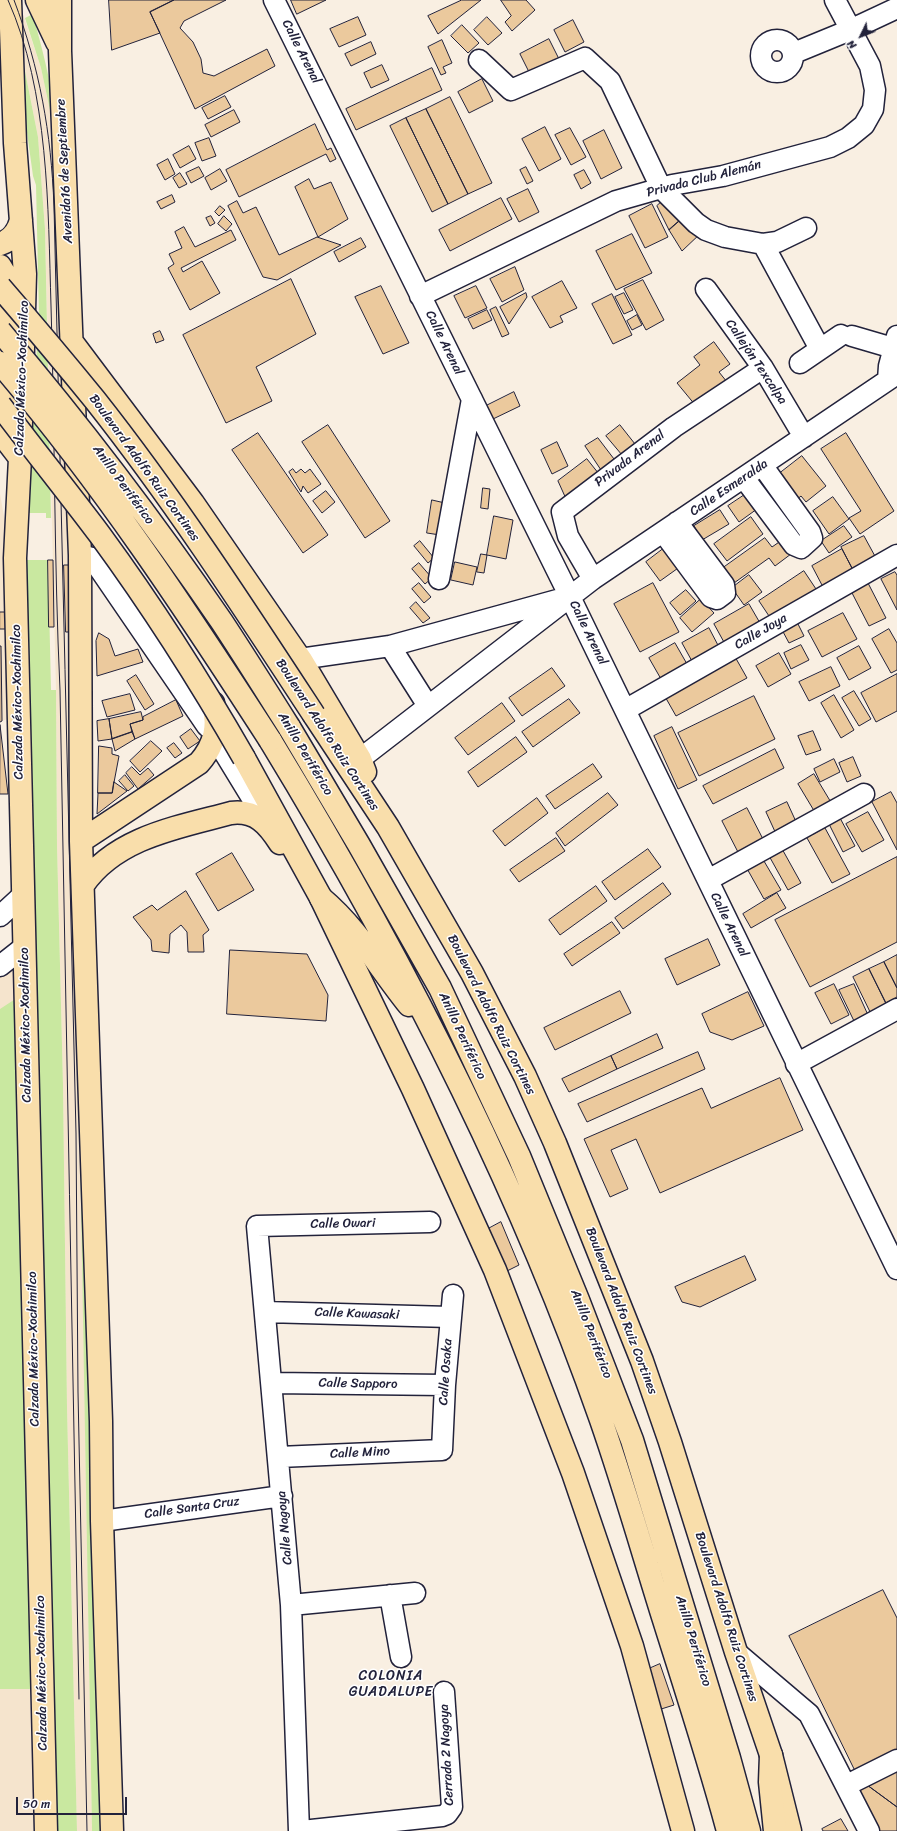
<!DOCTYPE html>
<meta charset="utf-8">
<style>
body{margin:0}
#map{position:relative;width:897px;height:1831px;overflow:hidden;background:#f9efe2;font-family:Sriracha,sans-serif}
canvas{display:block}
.north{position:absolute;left:841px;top:16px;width:40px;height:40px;-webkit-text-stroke:3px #fff;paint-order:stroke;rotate:227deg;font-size:11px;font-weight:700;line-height:16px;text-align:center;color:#22223b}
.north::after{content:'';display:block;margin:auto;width:14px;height:18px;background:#22223b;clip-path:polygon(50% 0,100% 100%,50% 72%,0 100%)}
.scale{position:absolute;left:16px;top:1797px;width:111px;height:18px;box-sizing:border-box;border:2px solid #22223b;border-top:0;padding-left:5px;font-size:12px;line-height:14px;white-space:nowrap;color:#22223b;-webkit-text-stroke:3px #fff;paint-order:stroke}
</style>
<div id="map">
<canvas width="897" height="1831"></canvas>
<div class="north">N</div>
<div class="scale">50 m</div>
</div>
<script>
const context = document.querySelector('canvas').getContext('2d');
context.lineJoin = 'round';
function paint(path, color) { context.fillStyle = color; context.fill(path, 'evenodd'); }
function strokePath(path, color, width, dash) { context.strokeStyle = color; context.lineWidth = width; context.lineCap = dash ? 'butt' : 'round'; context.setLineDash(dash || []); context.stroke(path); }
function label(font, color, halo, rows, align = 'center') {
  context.font = font + ' Sriracha,sans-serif'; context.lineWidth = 3; context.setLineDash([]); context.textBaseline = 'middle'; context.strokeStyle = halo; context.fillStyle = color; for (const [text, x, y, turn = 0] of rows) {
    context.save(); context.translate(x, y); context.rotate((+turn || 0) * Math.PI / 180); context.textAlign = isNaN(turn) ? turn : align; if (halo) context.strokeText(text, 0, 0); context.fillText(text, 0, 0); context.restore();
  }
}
const built = new Path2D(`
 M20,5L41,68L51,115L55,145L68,520L69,565H64L68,687H73V710H68V716L73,717L92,1831H77L67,1407L63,1085L57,845L56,690L45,229L38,137L22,56Z
 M0,494L7,533L18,717L0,721Z
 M24,947L46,1831H0V966Z`);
const green = new Path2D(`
 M33,14C41,47 52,80 53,114L51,115L41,68L25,18Z
 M22,56L38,137L45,229L51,518H46V513H27L39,315L36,185L33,176L22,96Z
 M23,560H48L51,690H56L57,845L63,1085L67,1407L77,1831H54Z
 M81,949L102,1831H92L78,1035Z
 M23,994L32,1689H0V1009Z`);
const building = new Path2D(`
 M109,0H174L150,12L160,33L112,50Z
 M174,0H226L184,21L180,28L193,42L201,59L203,73L214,76L267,49L275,66L195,109L150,12Z
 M291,0H326L297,14Z
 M462,0H481L438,34L428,16Z
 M501,0H526L535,10L512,31L505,22L511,16Z
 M358,17L366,35L339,47L330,29Z
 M487,17L502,33L488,45L474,30Z
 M573,20L584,42L565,52L554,30Z
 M462,25L479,43L468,53L451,36Z
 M549,39L560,61L531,76L520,54Z
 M442,40L452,63L443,67L446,73L441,75L428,47Z
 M371,42L376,54L351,66L345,54Z
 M382,65L389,80L371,88L364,73Z
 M432,68L442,90L356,130L346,109Z
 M482,79L493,101L469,113L458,92Z
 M225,96L231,107L208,119L202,108Z
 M450,97L492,183L468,194L426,109Z
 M426,109L468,194L448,204L406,118Z
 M234,110L240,122L211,137L205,125Z
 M406,118L448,204L432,212L390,126Z
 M315,124L327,150L331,148L336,159L330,162L326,154L239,197L226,170Z
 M545,127L561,159L539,171L522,139Z
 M570,128L586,157L571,165L555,135Z
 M604,130L622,168L601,179L583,141Z
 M209,138L216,156L202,161L195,143Z
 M189,146L196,159L180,168L173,155Z
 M168,159L175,174L165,180L157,165Z
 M199,167L204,176L191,183L186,173Z
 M526,167L533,181L527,184L520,170Z
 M220,169L227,181L211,190L205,178Z
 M584,170L591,183L581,189L574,175Z
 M180,173L187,184L179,188L173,178Z
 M309,179L314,189L331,182L348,219L318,237L295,187Z
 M528,189L539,212L519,222L507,199Z
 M172,195L175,202L161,209L157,202Z
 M668,196L686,215L669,230L657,206Z
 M501,198L512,219L450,251L439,230Z
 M237,201L243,213L256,207L279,255L317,237L341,245L277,280L263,277L228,206Z
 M652,204L668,237L645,248L629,216Z
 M220,206L225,210L219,216L215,212Z
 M686,215L702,232L682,251L669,230Z
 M211,216L215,223L210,226L206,218Z
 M224,216L232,224L226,231L218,224Z
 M184,227L195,247L231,230L236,240L181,268L183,272L202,261L220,293L190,310L168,268L174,264L169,254L182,248L175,232Z
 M632,234L652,273L616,290L596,251Z
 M361,238L366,247L339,262L334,252Z
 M515,267L524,290L502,302L490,279Z
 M291,279L316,334L256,367L272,401L226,423L183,335Z
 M643,280L664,320L646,330L624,289Z
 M562,281L577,308L560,316L563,322L550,328L532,297Z
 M381,286L409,343L383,354L355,297Z
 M476,286L487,308L465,318L454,296Z
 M526,293L527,297L509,324L500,307Z
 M624,293L633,310L624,314L615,297Z
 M612,294L632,335L613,344L592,304Z
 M496,307L509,334L502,337L490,310Z
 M487,310L492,320L473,329L468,319Z
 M637,315L642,325L632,330L627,321Z
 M160,331L164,340L156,343L153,334Z
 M714,342L730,364L719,372L727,382L696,406L677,383L700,365L694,357Z
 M514,392L520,406L493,419L486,406Z
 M328,425L390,521L365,538L302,442Z
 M620,425L635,444L622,455L606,436Z
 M258,433L328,535L303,553L232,450Z
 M846,433L894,511L860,534L849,518L861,511L821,449Z
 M598,438L614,459L601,470L585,446Z
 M557,442L568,466L552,474L541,450Z
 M802,456L826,486L806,502L801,496L795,501L775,477Z
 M587,459L599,474L567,501L558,481Z
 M293,469L296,473L301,469L305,473L310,469L321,484L308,493L303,486L301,492L289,472Z
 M483,488L490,489L488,509L481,508Z
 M326,491L335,502L322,513L313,501Z
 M746,494L757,509L739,522L728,506Z
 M833,497L849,519L829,534L813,511Z
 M432,500L445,503L440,535L427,533Z
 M720,510L729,524L702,540L694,526Z
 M494,516L513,520L506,559L487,555Z
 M751,517L763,534L727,561L714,544Z
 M844,526L852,537L829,553L821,541Z
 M864,536L876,558L853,570L841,547Z
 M765,538L772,547L782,540L791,554L775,566L769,558L734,583L723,568Z
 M420,541L434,558L428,563L414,546Z
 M667,546L681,566L660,581L646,562Z
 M842,549L853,570L823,587L812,566Z
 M481,554L487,555L484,573L477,572Z
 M48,560H53L54,627H49Z
 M455,562L477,567L473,585L451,580Z
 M419,563L432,578L425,584L412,569Z
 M64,565H69L71,632H66Z
 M804,571L816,589L771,619L759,601Z
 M895,572L897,575V610L881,579Z
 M749,575L762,592L744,605L732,588Z
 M419,583L431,597L424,603L412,589Z
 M653,583L679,632L640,652L614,604Z
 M868,583L886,618L869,626L851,591Z
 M686,590L696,601L680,615L670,603Z
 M701,599L714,613L692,632L680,618Z
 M416,602L430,618L423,623L410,608Z
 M749,604L760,623L725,644L714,624Z
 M0,612H10L11,629H0Z
 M843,613L857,639L822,657L808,631Z
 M796,620L804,636L789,643L781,628Z
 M709,628L720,649L693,663L682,643Z
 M889,629L897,643V670L891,673L872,639Z
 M99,633L109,639L115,656L138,649L143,662L97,676L96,641Z
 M675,643L687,664L661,679L649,658Z
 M801,645L809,660L791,669L784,653Z
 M0,646H1L2,721L0,722Z
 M859,646L871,668L849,680L837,658Z
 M779,653L791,674L768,687L756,666Z
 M734,655L747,678L676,716L663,693Z
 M831,667L840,686L809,701L799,682Z
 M552,668L565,686L522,716L509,698Z
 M897,674V711L876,722L861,693Z
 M136,675L154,704L145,710L127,681Z
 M854,691L871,719L859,726L842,698Z
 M130,694L135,710L107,717L102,701Z
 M834,695L854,730L841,738L821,703Z
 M754,696L775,739L699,776L678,733Z
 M569,699L580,713L533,747L522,732Z
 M176,700L183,716L135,739L130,724L143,720V717Z
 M502,703L515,721L468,755L455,738Z
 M141,712L143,720L130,724L132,732L112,739L109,719Z
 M109,719L112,739L98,741L97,721Z
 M0,725L8,794H0Z
 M672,727L697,780L678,789L654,736Z
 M191,729L200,741L188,749L180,737Z
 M813,731L821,750L806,755L798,736Z
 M132,732L135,739L115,751L112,739Z
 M516,737L527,752L478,787L468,772Z
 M151,741L162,751L140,772L130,761Z
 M174,743L182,753L175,758L167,748Z
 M99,746L112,748V754L119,756L112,793H98Z
 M775,749L784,768L713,804L703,786Z
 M853,757L861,776L847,782L839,763Z
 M834,759L840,772L820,782L814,769Z
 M593,764L602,777L555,809L546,796Z
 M132,767L140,775L148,768L154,775L138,789L126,773Z
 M814,774L832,804L816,814L798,784Z
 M125,775L134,786L128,791L119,781Z
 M114,782L127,791L97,814L98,793H112Z
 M891,792L897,803V850L872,802Z
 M608,793L618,805L565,846L556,833Z
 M537,798L548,813L505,846L493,831Z
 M787,802L798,826L777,836L766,812Z
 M747,808L765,843L740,856L722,821Z
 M868,812L884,840L862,852L846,824Z
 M840,818L855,846L843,852L829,824Z
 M825,828L850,874L832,883L807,838Z
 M556,838L565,851L519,882L510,870Z
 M781,847L801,883L788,890L768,854Z
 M648,849L661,867L615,900L602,882Z
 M232,853L254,890L218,911L196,874Z
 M761,856L781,890L764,899L745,865Z
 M897,857V942L810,987L775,920Z
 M663,883L671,894L623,929L615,918Z
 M596,886L607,901L560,935L549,920Z
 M186,891L209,930L203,935L204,952H188L187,932L181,925L170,934L169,953L152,951L151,940L133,917L152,905L157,910Z
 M777,893L786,908L751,928L743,914Z
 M612,922L620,933L572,966L564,954Z
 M708,939L720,965L677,985L665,959Z
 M230,950L307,954L328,995L326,1021L227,1014Z
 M897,955V988L884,962Z
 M884,962L897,988V997L886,1003L869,969Z
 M869,969L890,1012L874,1020L853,977Z
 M834,984L849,1015L831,1024L815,993Z
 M854,984L868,1015L854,1021L839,990Z
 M620,991L631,1013L555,1050L544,1028Z
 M748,992L764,1026L732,1040L710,1032L702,1014Z
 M657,1034L663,1048L617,1069L611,1056Z
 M698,1052L705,1069L587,1122L578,1104Z
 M611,1056L617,1069L569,1092L562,1079Z
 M780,1078L803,1130L660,1193L636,1139L611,1150L628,1189L610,1197L584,1139L702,1088L711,1108Z
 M501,1222L519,1265L507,1271L488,1229Z
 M745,1256L756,1280L700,1307L682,1302L675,1287Z
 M883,1590L897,1618V1754L856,1773L789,1636Z
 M660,1664L674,1705L658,1710L644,1671Z
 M897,1767V1807L863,1782Z
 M863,1782L897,1807V1831H874L852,1788Z
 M841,1819L848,1831H823L822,1829Z`);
const minor = new Path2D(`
 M274,0L570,597L897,1269
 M761 56a16 16 0 1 1 32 0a16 16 0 1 1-32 0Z
 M794,53L850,30L897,8
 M479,60L511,90L585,58L610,81L661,188L696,223L706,230L725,237L763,244L777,242L806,228
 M763,244L820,349
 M706,289L763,368L804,437
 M420,296L616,201L672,185L723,176L830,147L848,138L864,125L873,109L875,90L870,66L835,0
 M852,336L893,348
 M800,363L841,335
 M888,380L889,366L897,336
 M744,478L794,545L801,548L812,538L810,532L762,465
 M663,532L711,597L717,599L725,593L724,585L677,522
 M80,555L92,558L207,726
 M439,579L472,399
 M593,579L568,536L562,512L674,427L763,368
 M390,646L428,706
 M286,661L390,646L561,599
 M625,710L897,555
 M222,749L269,826
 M360,759L593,579L897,374
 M708,880L864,794
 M0,916L23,895
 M0,966L24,947
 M796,1064L897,1009
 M265,1312L450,1317
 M272,1383L445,1385
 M279,1457L442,1450L445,1385L453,1295
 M102,1521L282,1496
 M390,1595L401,1657
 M291,1605L415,1593
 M736,1652L809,1714L869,1831
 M847,1785L897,1760
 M299,1831L291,1605L257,1226L430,1222
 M302,1831L442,1816L447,1814L452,1807L444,1692`);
const major = new Path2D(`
 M10,0L15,143L25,274L20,458L15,558L46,1831
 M37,0L57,42
 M60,0V51L80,555L81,841L101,1421L102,1521L112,1831
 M0,244C12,240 18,232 21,220
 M0,266L6,276V285L0,399
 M72,342L193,503L301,660L360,759L365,772
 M0,432L20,458
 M314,715L388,827L472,973L525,1076L555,1143L642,1361L670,1442L736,1652L771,1755L790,1831
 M244,758L321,898L413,1089L495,1270L573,1473L632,1646L683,1831
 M81,841L199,763C215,745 219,726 213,703
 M83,885C116,837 179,827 231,813C256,810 268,824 280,843`);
const highway = new Path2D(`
 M289,727L359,845L440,988L519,1156L578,1300L632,1440L729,1758L749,1831
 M270,740C401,955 518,1182 601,1420C624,1486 643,1553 664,1620C686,1690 709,1760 728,1831
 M321,898C358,929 379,968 409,1005
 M771,1755L770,1782L775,1831`);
const tram = new Path2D(`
 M8,0C49,92 48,207 51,306C55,434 54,562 60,690L79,1699
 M14,0C40,69 51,132 54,206L76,1133L78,1392L87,1831`);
const majorBridge = new Path2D(`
 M0,287C32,324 64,362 95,400C174,500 244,608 314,715
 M0,405C33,449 67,491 100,535C152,606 200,681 244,758`);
const highwayBridge = new Path2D(`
 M0,331C79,424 153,521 222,622C245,657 267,692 289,727
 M0,363C101,481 186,610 270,740`);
const streetNames = [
 ["Calle Arenal",301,52,63],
 ["Avenida16 de Septiembre",65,171,-93],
 ["Privada Club Alemán",704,179,-14],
 ["Calle Arenal",444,343,64],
 ["Callejón Texcalpa",756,362,56],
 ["Calzada México-Xochimilco",22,378,-88],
 ["Privada Arenal",630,459,-37],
 ["Boulevard Adolfo Ruiz Cortines",144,468,54],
 ["Anillo Periférico",123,485,54],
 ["Calle Esmeralda",729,488,-34],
 ["Calle Joya",761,632,-30],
 ["Calle Arenal",588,633,64],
 ["Calzada México-Xochimilco",18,702,-91],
 ["Boulevard Adolfo Ruiz Cortines",327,735,57],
 ["Anillo Periférico",305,754,59],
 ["Calle Arenal",729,925,64],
 ["Boulevard Adolfo Ruiz Cortines",491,1015,63],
 ["Calzada México-Xochimilco",26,1025,-91],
 ["Anillo Periférico",462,1036,65],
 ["Calle Owari",343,1224,-1],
 ["Boulevard Adolfo Ruiz Cortines",621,1311,69],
 ["Calle Kawasaki",357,1314,2],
 ["Anillo Periférico",591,1334,69],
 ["Calzada México-Xochimilco",34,1349,-91],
 ["Calle Osaka",446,1372,-86],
 ["Calle Sapporo",358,1384,1],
 ["Calle Mino",360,1453,-3],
 ["Calle Santa Cruz",192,1508,-8],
 ["Calle Nagoya",285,1528,-95],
 ["Boulevard Adolfo Ruiz Cortines",726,1617,72],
 ["Anillo Periférico",693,1641,73],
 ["Calzada México-Xochimilco",42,1673,-91],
 ["Cerrada 2 Nagoya",447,1755,-93]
];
const neighbourhoodNames = [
 ["COLONIA",391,1676],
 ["GUADALUPE",391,1692]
];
paint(built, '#f5e4cd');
paint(green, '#c9e8a0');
paint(building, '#ebc99d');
strokePath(building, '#22223b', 1);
strokePath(minor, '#22223b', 23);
strokePath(major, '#22223b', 25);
strokePath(highway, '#22223b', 25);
strokePath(minor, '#fff', 20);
strokePath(major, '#f9deab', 22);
strokePath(highway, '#f9deab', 22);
strokePath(tram, '#22223b', 1);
strokePath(majorBridge, '#22223b', 25, []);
strokePath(highwayBridge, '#22223b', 25, []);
strokePath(majorBridge, '#f9deab', 22);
strokePath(highwayBridge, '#f9deab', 22);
label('13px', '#22223b', '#fff', streetNames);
context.letterSpacing = '1px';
label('14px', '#22223b', '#fff', neighbourhoodNames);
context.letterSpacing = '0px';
</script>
